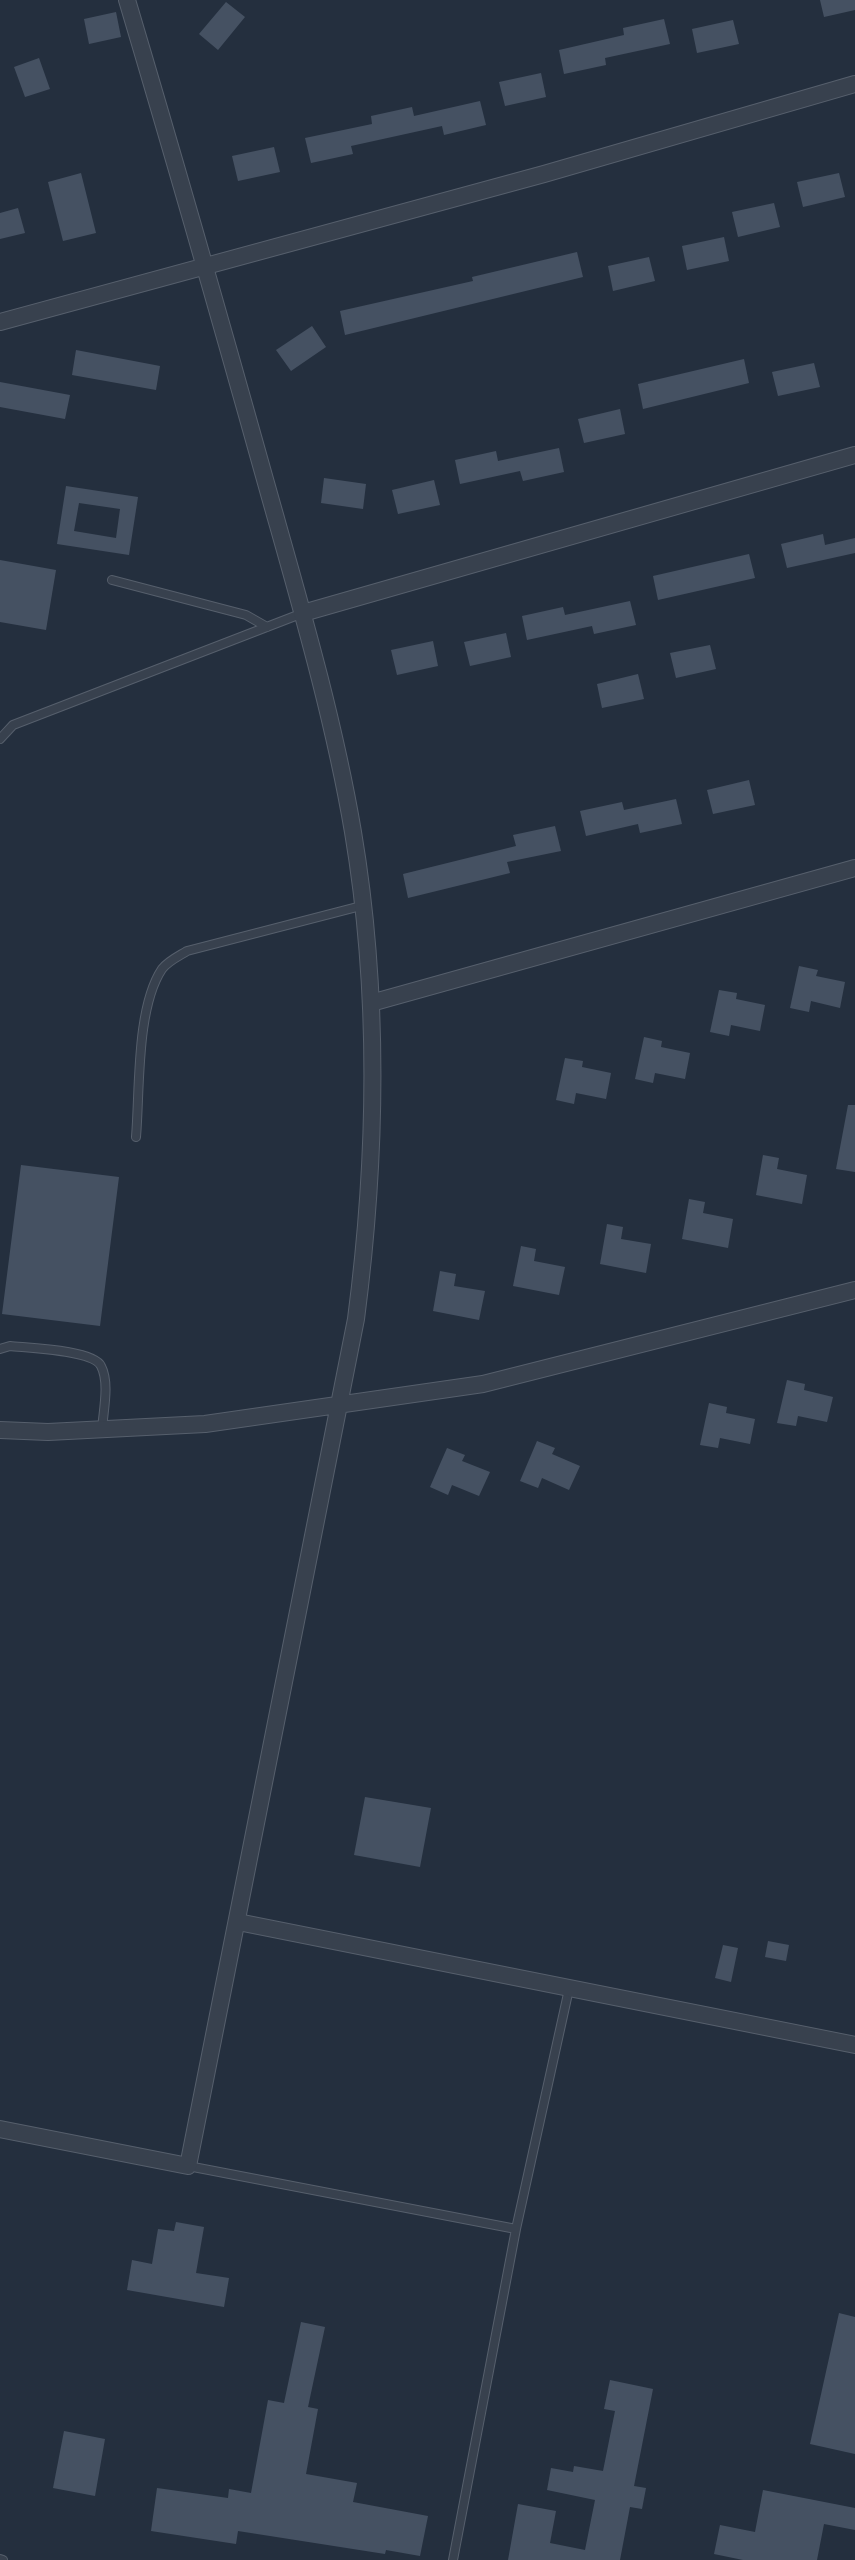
<!DOCTYPE html>
<style>
body{margin:0}
canvas{display:block;background:#242f3e}
</style>
<canvas width="855" height="2560"></canvas>
<script>
const context = document.querySelector('canvas').getContext('2d');
context.lineJoin = 'round';
function paint(path, color) { context.fillStyle = color; context.fill(path, 'evenodd'); }
function strokePath(path, color, width, dash) { context.strokeStyle = color; context.lineWidth = width; context.lineCap = dash ? 'butt' : 'round'; context.setLineDash(dash || []); context.stroke(path); }
const building = new Path2D(`
 M820,0H855V10L824,17Z
 M226,2L245,17L218,50L199,34Z
 M116,12L121,37L89,44L84,19Z
 M664,19L670,44L605,58L606,65L564,74L559,50L624,35L623,28Z
 M733,20L739,44L697,53L692,29Z
 M39,58L50,89L25,97L14,67Z
 M541,73L546,97L505,106L499,82Z
 M480,101L486,125L444,135L442,126L351,146L353,154L311,163L305,138L372,124L371,116L412,107L414,116Z
 M274,147L280,172L238,181L232,156Z
 M81,173L96,233L63,241L48,182Z
 M839,173L845,197L803,207L797,182Z
 M774,203L780,227L738,237L732,212Z
 M18,208L25,233L0,239V213Z
 M724,237L729,261L687,270L682,246Z
 M577,252L583,277L345,335L340,311L473,281L472,277Z
 M649,257L655,281L613,291L608,266Z
 M312,326L326,347L291,371L276,350Z
 M76,350L160,366L156,390L72,375Z
 M744,359L749,383L643,409L638,384Z
 M814,363L820,387L778,396L772,372Z
 M0,382L70,395L65,419L0,407Z
 M620,409L625,434L584,443L578,419Z
 M559,448L564,472L523,481L520,471L460,484L455,460L496,451L498,461Z
 M324,478L366,484L363,509L321,503Z
 M434,480L440,505L398,514L392,490Z
 M66,486L138,497L129,555L57,544ZM79,503L120,509L116,538L74,531Z
 M823,534L825,545L855,538V553L787,568L781,544Z
 M749,554L755,578L658,600L653,576Z
 M0,560L56,570L46,630L0,622Z
 M630,601L636,625L594,634L592,626L527,640L522,616L563,607L565,615Z
 M506,633L511,657L470,666L464,642Z
 M433,641L438,666L397,675L391,650Z
 M710,645L716,669L676,678L670,653Z
 M638,674L644,699L602,708L597,684Z
 M749,780L755,805L713,814L707,790Z
 M676,799L682,824L640,833L638,824L586,836L580,811L622,802L624,810Z
 M555,826L561,851L507,862L510,873L408,898L403,874L516,846L513,835Z
 M799,966L818,970L816,976L845,982L840,1008L811,1001L809,1012L790,1008Z
 M719,990L737,993L736,999L765,1005L760,1031L731,1025L729,1036L710,1032Z
 M644,1037L662,1041L661,1047L690,1053L685,1079L655,1073L653,1083L635,1079Z
 M565,1058L583,1061L582,1067L611,1073L606,1099L576,1093L574,1104L556,1100Z
 M848,1105H855V1172L836,1169Z
 M763,1155L779,1158L777,1169L807,1175L802,1204L756,1195Z
 M21,1165L119,1177L100,1326L2,1314Z
 M689,1199L705,1202L703,1213L733,1219L728,1248L682,1239Z
 M607,1224L623,1227L621,1239L651,1244L646,1273L600,1264Z
 M521,1246L536,1249L534,1261L565,1267L559,1295L513,1286Z
 M440,1271L456,1274L454,1286L485,1291L479,1320L433,1311Z
 M787,1380L805,1384L804,1390L833,1397L827,1422L798,1416L796,1426L777,1423Z
 M709,1403L727,1407L726,1413L755,1419L750,1444L720,1438L718,1448L700,1445Z
 M537,1441L555,1448L552,1454L580,1466L569,1490L542,1478L538,1488L520,1481Z
 M447,1448L465,1455L462,1461L490,1472L479,1496L452,1485L448,1495L430,1487Z
 M365,1797L431,1808L420,1867L354,1855Z
 M768,1941L789,1945L786,1961L765,1957Z
 M723,1945L738,1948L731,1982L715,1978Z
 M176,2222L204,2227L196,2273L229,2278L224,2307L127,2290L132,2260L152,2264L158,2229L174,2231Z
 M839,2313L855,2317V2454L810,2444Z
 M301,2322L325,2327L308,2407L318,2409L306,2474L357,2483L353,2502L428,2516L420,2556L386,2550L385,2554L238,2531L236,2544L151,2531L157,2488L228,2498L229,2489L251,2493L268,2400L284,2403Z
 M610,2380L653,2389L634,2486L646,2488L642,2509L630,2507L620,2560H508L518,2504L556,2511L550,2543L585,2550L595,2500L547,2490L551,2468L573,2472L574,2466L603,2471L615,2411L604,2409Z
 M64,2431L105,2439L95,2496L53,2488Z
 M763,2490L855,2508V2530L824,2524L817,2560H743L714,2554L720,2525L755,2532Z`);
const lane = new Path2D(`
 M112,580L246,615L267,627
 M0,739L13,725L303,613
 M136,1137C140,1090 136,1008 162,969C168,961 179,956 187,951L361,906
 M0,1349L10,1346C28,1348 93,1350 101,1366C110,1383 103,1412 102,1430
 M188,2166L516,2229
 M0,2559L3,2560
 M453,2560L516,2229L569,1989`);
const street = new Path2D(`
 M0,322L544,174L855,84
 M303,613L855,455
 M371,1003L855,868
 M0,1430L48,1432L205,1424L483,1384L855,1290
 M238,1922L855,2045
 M0,2129L188,2166L356,1319C377,1157 380,993 353,832C333,714 298,597 266,483C221,322 175,161 127,0`);
paint(building, '#455162');
strokePath(lane, '#565f6c', 10);
strokePath(street, '#565f6c', 18);
strokePath(lane, '#38414e', 8);
strokePath(street, '#38414e', 16);
</script>
